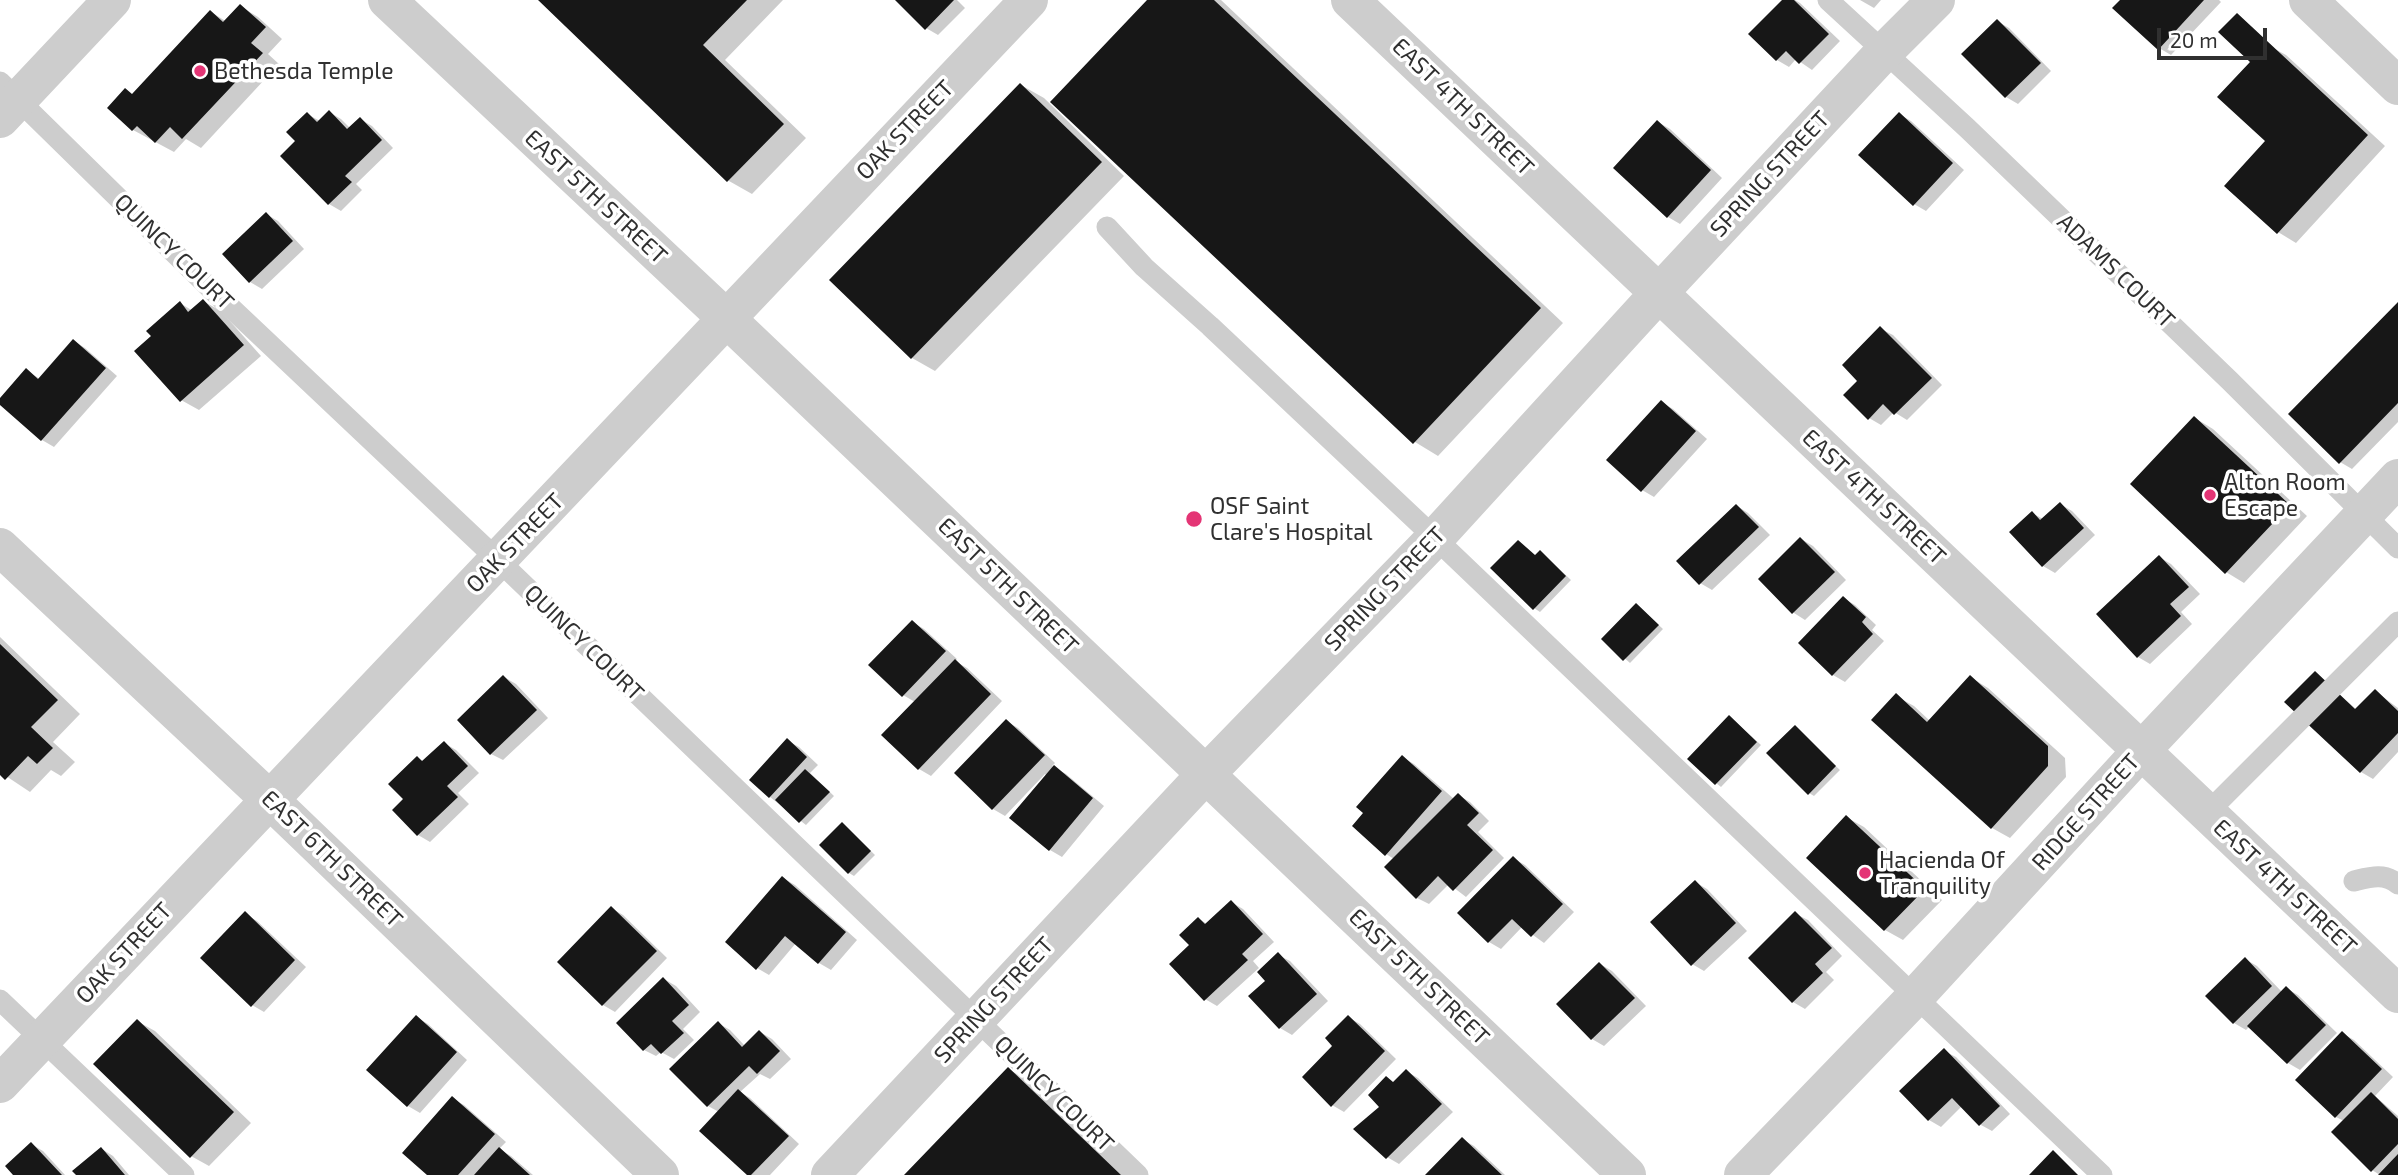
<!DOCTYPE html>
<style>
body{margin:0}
#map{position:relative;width:2398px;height:1175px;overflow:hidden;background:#fff;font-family:"Exo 2",sans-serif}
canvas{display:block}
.scale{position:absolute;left:2157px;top:28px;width:110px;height:32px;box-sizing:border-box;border:4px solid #303030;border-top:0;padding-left:9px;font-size:21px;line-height:24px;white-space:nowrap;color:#303030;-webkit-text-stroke:5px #fff;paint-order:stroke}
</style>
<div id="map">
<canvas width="2398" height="1175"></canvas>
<div class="scale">20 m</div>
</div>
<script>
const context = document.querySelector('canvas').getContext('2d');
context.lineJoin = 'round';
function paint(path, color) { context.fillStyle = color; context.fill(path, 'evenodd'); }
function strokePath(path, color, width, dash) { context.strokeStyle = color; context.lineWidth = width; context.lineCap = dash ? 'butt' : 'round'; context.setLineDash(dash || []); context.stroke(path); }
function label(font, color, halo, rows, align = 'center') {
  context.font = font + ' "Exo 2",sans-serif'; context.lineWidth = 7; context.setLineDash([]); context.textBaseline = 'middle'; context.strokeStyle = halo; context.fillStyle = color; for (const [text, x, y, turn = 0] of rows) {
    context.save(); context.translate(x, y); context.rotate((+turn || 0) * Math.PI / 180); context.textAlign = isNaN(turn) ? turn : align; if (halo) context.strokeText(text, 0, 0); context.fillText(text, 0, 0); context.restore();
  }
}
const shadow = new Path2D(`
 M541,0H783L725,60L806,138L752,194L729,181Z
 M897,0H957L965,8L938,35L926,28Z
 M1149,0H1221L1563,323L1438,456L1415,442Z
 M1784,0H1795L1800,3L1840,41L1812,70L1796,59L1789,67L1777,60Z
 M1860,0H1881L1874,8Z
 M2122,0H2219L2221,2L2171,55L2159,48Z
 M240,6L258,17L282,39L268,54L279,64L201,148L186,139L174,152L133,130L109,108L133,95L211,12L227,22Z
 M1997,21L2009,28L2051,71L2018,104L2006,97L1964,54Z
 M2273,48L2286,55L2385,146L2296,243L2278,232L2268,141Z
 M1021,85L1044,98L1124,176L935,371L912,358Z
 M329,112L341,119L350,128L360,119L372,126L393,148L356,184L362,190L341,211L329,204L297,141L307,114L320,121Z
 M1899,114L1911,121L1964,170L1926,211L1914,204Z
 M1658,122L1670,129L1722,178L1680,224L1668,217Z
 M266,214L278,221L304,249L262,289L250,282L224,254Z
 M203,301L221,311L261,356L199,410L181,400L153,336L180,303L193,311Z
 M2398,304V422L2352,469L2340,462Z
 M1881,329L1893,335L1942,385L1907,420L1894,412L1881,425L1869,418L1859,381Z
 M74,341L85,348L117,376L54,447L42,440L0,400L27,371L40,379Z
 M1661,402L1673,409L1707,439L1654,497L1642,490Z
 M2195,418L2213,429L2307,516L2244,583L2226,572Z
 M2060,504L2072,511L2095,535L2055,573L2043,566L2032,513L2043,519Z
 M1737,506L1748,513L1770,535L1712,590L1700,583Z
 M1801,539L1813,546L1846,580L1805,620L1794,613L1760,579Z
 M1541,552L1571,580L1540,612L1534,608L1536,556Z
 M2159,557L2171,564L2200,594L2181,612L2192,624L2150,664L2138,657L2098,615Z
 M1843,598L1855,605L1876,625L1872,630L1884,641L1845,682L1833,675L1800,643Z
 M1637,605L1663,629L1630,663L1603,639Z
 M912,622L924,629L957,659L955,661L967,668L1002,701L931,776L919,769L884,735L915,702L903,695Z
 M0,637L80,714L53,742L75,762L61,776L51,770L30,792L0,772Z
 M2315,673L2357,710L2375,691L2398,708V752L2373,779L2361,772Z
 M504,677L516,684L548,718L503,760L491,754Z
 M1970,677L1988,688L2065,758L2066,777L2010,838L1992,828L1896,696L1914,706L1930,721Z
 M1730,717L1761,745L1721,787L1716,783Z
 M1006,721L1018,728L1055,763L1052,766L1066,774L1104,806L1062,857L1050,850L1047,776L1045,774L1005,816L993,809L956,773Z
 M1795,728L1840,770L1814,796L1809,793Z
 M788,741L799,747L818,765L810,773L834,796L806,825L770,797Z
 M444,743L456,750L479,773L458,793L469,804L430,842L418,835L405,799L418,758L424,762Z
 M1402,757L1414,764L1454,799L1458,795L1470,802L1489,821L1478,832L1504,858L1466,897L1449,884L1429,904L1417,898L1394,859L1386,854Z
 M1846,817L1864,827L1942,900L1903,940L1885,930L1808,858Z
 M843,824L875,855L854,876L849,873Z
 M1513,858L1525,865L1574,912L1544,943L1522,927L1501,949L1489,942Z
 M783,878L795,885L857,940L831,970L819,963L796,943L769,975L757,968Z
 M1695,882L1707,889L1747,931L1704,971L1692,964Z
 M1231,902L1243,909L1274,942L1253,961L1259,968L1217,1006L1205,999L1191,945L1199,919L1207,924Z
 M611,908L623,915L667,958L615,1012L603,1005L559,962Z
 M245,914L257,921L306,967L264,1012L252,1005Z
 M1796,914L1808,920L1842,956L1826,972L1834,980L1805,1009L1793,1002L1750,958Z
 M1278,955L1290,961L1328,1001L1292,1035L1280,1028L1268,981Z
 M2245,959L2257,966L2282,992L2286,988L2298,995L2337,1033L2300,1070L2288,1063L2250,1026L2246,1030L2234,1023Z
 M1600,964L1612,971L1646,1006L1604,1046L1592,1039Z
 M664,979L676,986L700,1012L683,1029L694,1040L674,1059L661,1052L656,1056L644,1050Z
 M416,1017L428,1024L467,1060L420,1113L408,1106Z
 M1348,1017L1360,1024L1396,1059L1344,1112L1332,1105L1335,1046Z
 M137,1021L155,1031L251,1123L209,1166L191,1156Z
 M718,1023L730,1030L745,1046L760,1032L772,1039L791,1059L770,1079L760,1074L740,1092L750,1098L799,1144L770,1175H749L719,1112L708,1106Z
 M2342,1033L2354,1040L2393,1077L2375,1096L2398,1116V1175H2380L2372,1170L2344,1121L2336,1117L2297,1080Z
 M1944,1051L1956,1057L2010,1114L1992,1131L1981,1125L1962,1106L1941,1127L1929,1120Z
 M1008,1069L1031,1082L1128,1175H906Z
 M1406,1071L1418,1078L1453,1112L1399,1164L1387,1157L1381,1107L1394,1083Z
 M453,1099L464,1105L506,1142L499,1149L511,1156L533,1175H430Z
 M1462,1139L1474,1146L1505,1175H1428Z
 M31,1144L43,1151L65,1175H16Z
 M102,1149L113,1156L129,1175H78Z`);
const building = new Path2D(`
 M538,0H747L703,45L784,124L727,182Z
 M895,0H954L925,30Z
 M1147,0H1214L1541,308L1413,444L1050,102Z
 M1782,0H1794L1829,34L1799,64L1786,51L1776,61L1748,34Z
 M2120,0H2204L2158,50L2112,8Z
 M240,4L266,27L251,43L263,53L182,139L170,127L155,143L137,126L132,131L107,108L125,88L132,94L210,10L223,22Z
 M2237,13L2368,135L2277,234L2224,186L2265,141L2217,97L2250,62L2218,32Z
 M1997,19L2041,63L2005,98L1961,54Z
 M1020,83L1102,162L911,359L829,280Z
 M329,110L347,129L360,117L382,140L345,176L352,182L328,205L280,156L295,141L286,132L307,112L317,122Z
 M1899,112L1953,163L1913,206L1858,155Z
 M1657,120L1711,170L1667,218L1613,168Z
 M266,212L293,241L249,283L222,254Z
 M203,299L244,345L180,402L134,351L151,336L146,331L180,301L188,312Z
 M2398,302V403L2339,464L2288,414Z
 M1880,326L1932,378L1894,415L1883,404L1868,420L1843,395L1857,381L1842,365Z
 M73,339L106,368L41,441L0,405V398L26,368L38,379Z
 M1661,400L1696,431L1641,492L1606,460Z
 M2194,416L2290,505L2225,574L2130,484Z
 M2060,502L2084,528L2042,567L2009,532L2032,511L2040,520Z
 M1736,504L1759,527L1699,585L1676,561Z
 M1800,537L1835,572L1792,614L1758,579Z
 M1518,540L1535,555L1540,550L1566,576L1533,610L1490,568Z
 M2159,555L2189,587L2170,604L2181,616L2137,658L2096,614Z
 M1843,596L1866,617L1862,622L1873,634L1832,676L1798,643Z
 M1636,603L1659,625L1623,661L1601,639Z
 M912,620L946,651L902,697L868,665Z
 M0,644L58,700L31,727L53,748L37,764L28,756L5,780L0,775Z
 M955,659L991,694L918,770L881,735Z
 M2315,671L2355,709L2375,689L2398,711V733L2360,773L2284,702Z
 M503,675L537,710L490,755L457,720Z
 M1970,675L2048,746V766L1991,829L1871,720L1896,693L1927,722Z
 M1729,715L1757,742L1715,785L1687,759Z
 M1006,719L1045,755L992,810L954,773Z
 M1795,725L1836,766L1808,795L1766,753Z
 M787,738L807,757L769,798L749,780Z
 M444,741L468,766L447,786L458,797L417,836L392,810L403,799L388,784L417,756L422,761Z
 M1402,755L1442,791L1385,856L1352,826L1363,813L1356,807Z
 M1054,765L1093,798L1049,851L1009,818Z
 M805,769L830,792L799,823L775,800Z
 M1458,793L1479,813L1467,825L1493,850L1453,891L1438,876L1416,899L1384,867Z
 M1846,815L1925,889L1884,931L1806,858Z
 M842,822L871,851L848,874L819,845Z
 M1513,856L1563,904L1531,937L1512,919L1488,943L1457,913Z
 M782,876L846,932L818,964L785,936L756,970L725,942Z
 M1695,880L1736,923L1691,966L1650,922Z
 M1231,900L1263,934L1242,954L1248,960L1204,1001L1169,964L1189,945L1179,935L1198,917L1205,924Z
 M611,906L657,951L602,1006L557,962Z
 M245,911L295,960L251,1007L200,958Z
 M1795,911L1832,948L1815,964L1823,973L1792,1003L1748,958Z
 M1278,952L1317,994L1279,1029L1248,996L1265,981L1257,972Z
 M2245,957L2272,986L2233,1024L2205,996Z
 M1599,962L1635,998L1591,1040L1556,1004Z
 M663,977L689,1005L672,1021L684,1033L661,1054L651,1044L643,1051L616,1023Z
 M2286,986L2326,1025L2287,1064L2247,1026Z
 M416,1015L457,1052L407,1107L366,1070Z
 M1348,1015L1385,1051L1331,1107L1302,1077L1332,1046L1325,1038Z
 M137,1019L234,1112L190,1158L93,1064Z
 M718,1021L742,1047L759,1030L780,1051L757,1074L749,1066L707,1107L669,1069Z
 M2342,1031L2382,1069L2335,1118L2295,1080Z
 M1944,1048L2000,1106L1979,1126L1952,1098L1928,1121L1899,1091Z
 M1008,1067L1121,1175H904Z
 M1406,1069L1442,1104L1386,1159L1353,1129L1379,1107L1368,1095L1386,1076L1393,1082Z
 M738,1089L789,1136L751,1175H747L699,1131Z
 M2371,1092L2398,1119V1144L2371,1172L2331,1132Z
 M452,1096L495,1134L458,1175H427L402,1153Z
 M1462,1137L1502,1175H1425Z
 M31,1142L62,1175H13L5,1166Z
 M101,1147L125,1175H76L72,1171Z
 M499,1147L530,1175H474Z
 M2053,1150L2078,1175H2029Z
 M2398,1154V1175H2378Z`);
const service = new Path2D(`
 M1828,0L1967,128L2229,380L2398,548
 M0,82L210,288L499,561L1138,1175
 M1107,227L1144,267L1210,326L1435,538L2102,1175
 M2207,813L2398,622
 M2354,881C2371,877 2384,873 2398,884
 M0,1000L184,1175`);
const minor = new Path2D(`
 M387,0L727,319L1627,1175
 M1350,0L2398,994
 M0,547L269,799L660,1175
 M0,1084L1029,0
 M830,1175L1206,774L1435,538L1659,293L1884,52L1936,0
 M1743,1175L1915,997L2141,751L2398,478`);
const tertiary = new Path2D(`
 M2308,0L2398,86
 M0,119L112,0`);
const markers = [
 [200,71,7,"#e43575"],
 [2210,495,7,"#e43575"],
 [1194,519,9,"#e43575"],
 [1865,873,7,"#e43575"]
];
const poiNames = [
 ["Bethesda Temple",214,71],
 ["Alton Room",2224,482],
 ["Escape",2224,508],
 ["OSF Saint",1210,506],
 ["Clare's Hospital",1210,532],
 ["Hacienda Of",1879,860],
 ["Tranquility",1879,886]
];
const streetNames = [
 ["EAST 4TH STREET",1463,107,44],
 ["OAK STREET",905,130,-46],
 ["SPRING STREET",1770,174,-47],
 ["EAST 5TH STREET",596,197,43],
 ["QUINCY COURT",174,252,44],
 ["ADAMS COURT",2116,271,44],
 ["EAST 4TH STREET",1874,497,43],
 ["OAK STREET",515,543,-46],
 ["EAST 5TH STREET",1008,586,44],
 ["SPRING STREET",1385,589,-46],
 ["QUINCY COURT",584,643,44],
 ["RIDGE STREET",2086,812,-48],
 ["EAST 6TH STREET",332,859,44],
 ["EAST 4TH STREET",2285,887,43],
 ["OAK STREET",124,953,-47],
 ["EAST 5TH STREET",1419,977,44],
 ["SPRING STREET",994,1000,-47],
 ["QUINCY COURT",1054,1094,44]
];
paint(shadow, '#0003');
paint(building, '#171717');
strokePath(service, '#cdcdcd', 21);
strokePath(minor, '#cdcdcd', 38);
strokePath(tertiary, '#cdcdcd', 38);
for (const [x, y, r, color] of markers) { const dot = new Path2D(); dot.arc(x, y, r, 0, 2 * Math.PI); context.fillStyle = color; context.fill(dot); strokePath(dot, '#fff', 2.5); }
label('23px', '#303030', '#fff', poiNames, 'left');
label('23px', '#303030', '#fff', streetNames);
</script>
